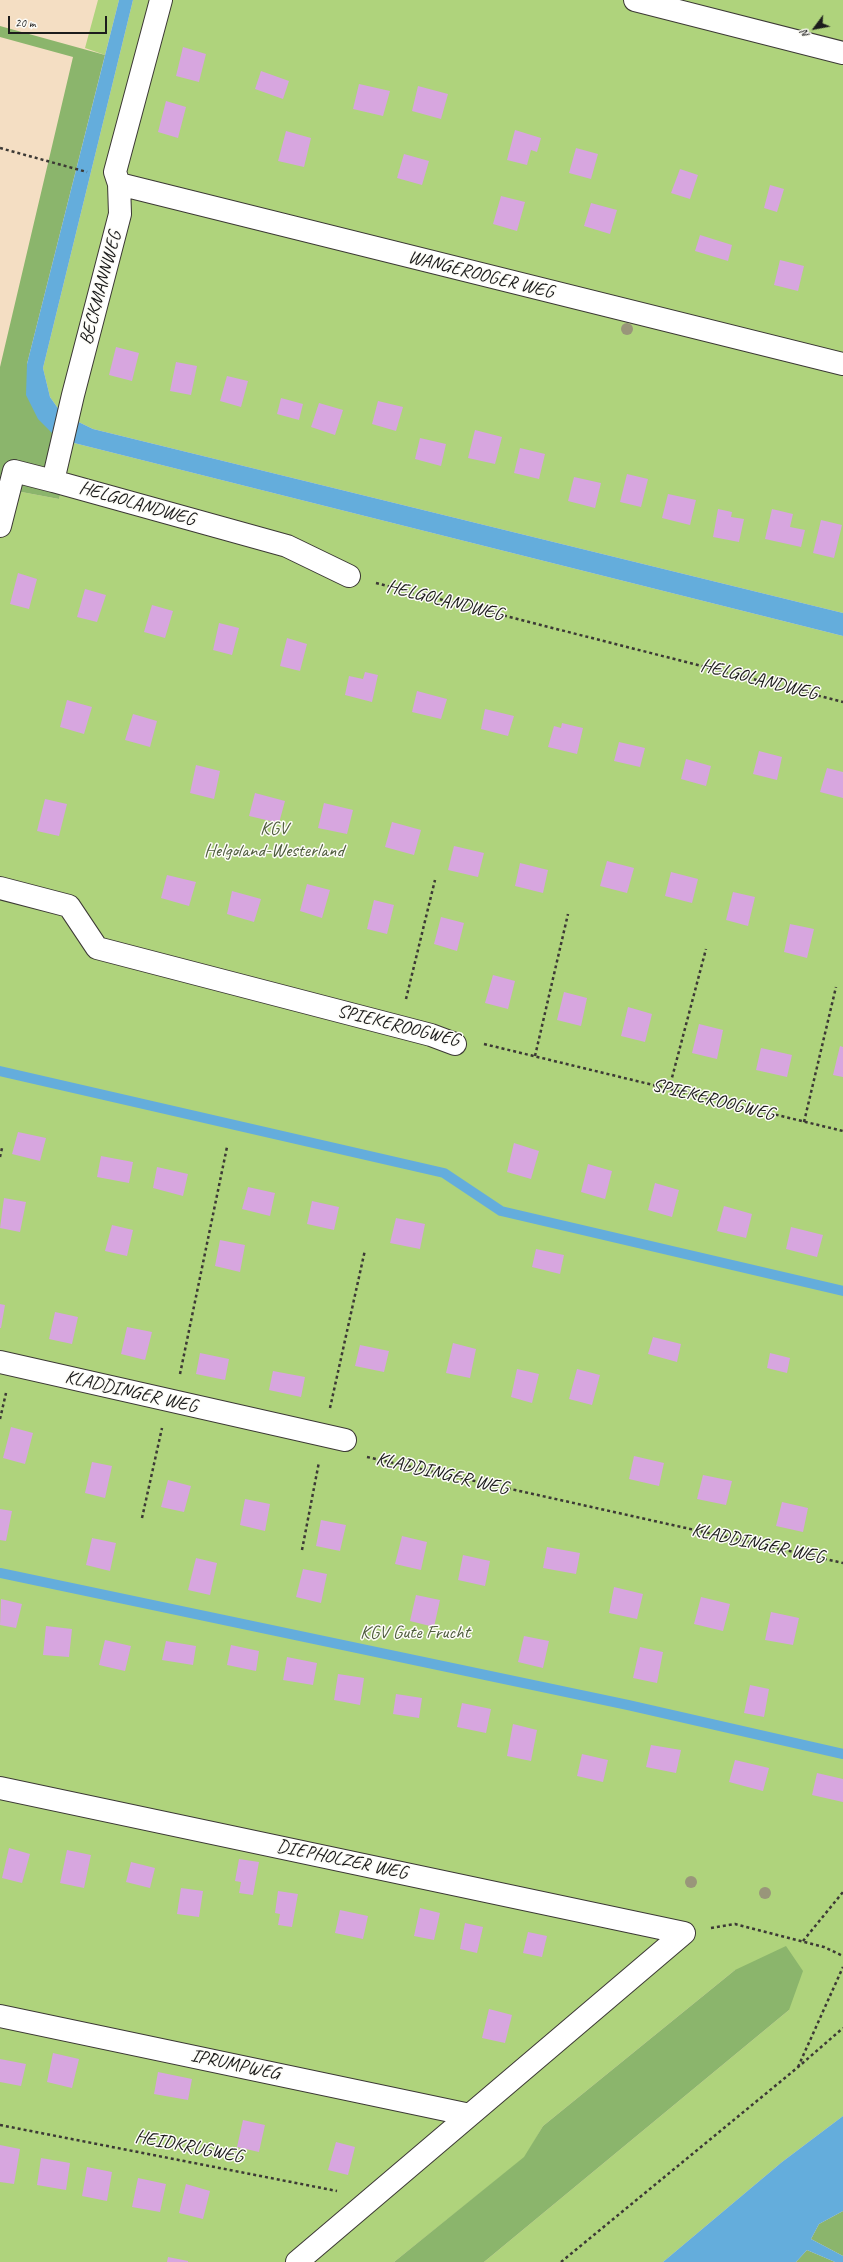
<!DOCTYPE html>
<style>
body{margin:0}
#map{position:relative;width:843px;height:2262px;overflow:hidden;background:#f4dec3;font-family:Caveat,sans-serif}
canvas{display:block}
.north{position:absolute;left:795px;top:8px;width:40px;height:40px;-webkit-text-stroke:3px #fdfcf7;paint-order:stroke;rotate:238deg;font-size:11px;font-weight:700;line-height:16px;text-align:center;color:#1c1c1c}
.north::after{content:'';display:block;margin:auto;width:14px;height:18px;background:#1c1c1c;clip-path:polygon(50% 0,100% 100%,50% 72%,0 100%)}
.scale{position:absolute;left:8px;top:16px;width:99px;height:18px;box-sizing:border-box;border:2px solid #1c1c1c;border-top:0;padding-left:5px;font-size:12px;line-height:14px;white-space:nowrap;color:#1c1c1c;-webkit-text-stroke:3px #fdfcf7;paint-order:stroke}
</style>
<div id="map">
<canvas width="843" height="2262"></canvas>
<div class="north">N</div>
<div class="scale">20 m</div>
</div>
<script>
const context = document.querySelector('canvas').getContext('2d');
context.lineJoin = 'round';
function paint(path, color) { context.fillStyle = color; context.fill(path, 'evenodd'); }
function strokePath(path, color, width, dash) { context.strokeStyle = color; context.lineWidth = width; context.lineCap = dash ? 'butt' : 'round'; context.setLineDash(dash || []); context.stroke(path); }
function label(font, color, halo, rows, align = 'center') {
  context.font = font + ' Caveat,sans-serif'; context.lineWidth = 3; context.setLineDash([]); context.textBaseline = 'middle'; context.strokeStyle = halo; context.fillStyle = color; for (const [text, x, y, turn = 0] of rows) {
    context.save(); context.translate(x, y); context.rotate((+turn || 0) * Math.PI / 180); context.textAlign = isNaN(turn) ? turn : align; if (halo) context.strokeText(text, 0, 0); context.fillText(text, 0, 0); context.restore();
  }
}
const green = new Path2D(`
 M98,0H119L105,55L85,48Z
 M133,0H843V613L93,429L62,414L50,397L43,368Z
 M74,443L843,636V2116L782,2162L663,2262H484L789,2010L735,1970L543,2126L525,2157L394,2262H0V488L59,499Z`);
const forest = new Path2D(`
 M0,26L105,55L27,364L54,435L74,443L59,499L0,488V367L73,57L0,37Z
 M786,1946L803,1971L789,2010L484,2262H394L524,2157L543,2126L735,1970Z
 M843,2211V2256L811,2239L819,2224Z
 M807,2250L835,2262H796Z`);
const water = new Path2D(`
 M119,0H133L43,368L50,397L62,414L93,429L843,613V636L74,443L54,435L38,419L26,395L27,364Z
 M843,2116V2211L819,2224L811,2239L843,2256V2262H835L807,2250L796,2262H663L782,2162Z`);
const stream = new Path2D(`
 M0,1071L444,1173L501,1211L843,1291
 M0,1573L628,1705L843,1754`);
const building = new Path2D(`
 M183,47L206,54L199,82L176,76Z
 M261,71L289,81L283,99L255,89Z
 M359,84L390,91L383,116L353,109Z
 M418,86L448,94L441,119L412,111Z
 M166,101L186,107L178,138L158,132Z
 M515,130L541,138L537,152L531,150L527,165L507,160Z
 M286,131L311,138L304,167L278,161Z
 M576,148L598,154L591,179L569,173Z
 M404,154L429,161L422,185L397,178Z
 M680,169L698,175L690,199L671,193Z
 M770,185L784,189L777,212L764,208Z
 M501,196L525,202L517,231L493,224Z
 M591,203L617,210L610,234L584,226Z
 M700,235L732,245L728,261L695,251Z
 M780,260L804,266L798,291L774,285Z
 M116,347L139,353L132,381L109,375Z
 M176,362L197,366L191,395L170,391Z
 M227,376L248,381L241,407L220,401Z
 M281,398L303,404L299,420L277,414Z
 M378,401L403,407L396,431L372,424Z
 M319,403L343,410L335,435L311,427Z
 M475,430L502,437L495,464L468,458Z
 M420,438L446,444L441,466L415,459Z
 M520,448L545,454L539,479L514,473Z
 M627,474L648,479L641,507L620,502Z
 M574,477L601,483L595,508L568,501Z
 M668,494L696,500L690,525L662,518Z
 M718,509L732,512L731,517L744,519L739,542L713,537Z
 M772,509L793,514L790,527L805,530L801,547L765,539Z
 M821,520L842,525L834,558L813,553Z
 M18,573L37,579L29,609L10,604Z
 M85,589L106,595L97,622L77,617Z
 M152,605L173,611L165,638L144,632Z
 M219,623L239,628L232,655L213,650Z
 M287,638L307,644L300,671L280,666Z
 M365,672L378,675L372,702L345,695L349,676L363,679Z
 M417,691L447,699L441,719L412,712Z
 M67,700L92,707L84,734L60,727Z
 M485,709L514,716L508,736L481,729Z
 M133,714L157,721L150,747L125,740Z
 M562,723L583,728L577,754L548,747L554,726L561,728Z
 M619,742L645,748L640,767L614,761Z
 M759,751L782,757L777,780L753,774Z
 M686,759L711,766L706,786L681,779Z
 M196,765L220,771L214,799L190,793Z
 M827,768L843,772V798L820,792Z
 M255,793L285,801L279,823L249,816Z
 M45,799L67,804L59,836L37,831Z
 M324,803L353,810L347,834L318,828Z
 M392,822L421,830L414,855L385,847Z
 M454,846L484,853L478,877L448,870Z
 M607,861L634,868L627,893L600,886Z
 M520,863L548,870L543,893L515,886Z
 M671,872L698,879L692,903L665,896Z
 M167,875L196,882L189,906L161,898Z
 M307,884L330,890L322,918L300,911Z
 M232,891L261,899L254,922L227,914Z
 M733,892L755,897L748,926L726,920Z
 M374,900L394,905L387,934L367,929Z
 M441,917L464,923L457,951L434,944Z
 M790,924L814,929L807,958L784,952Z
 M493,975L515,981L508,1009L485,1003Z
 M564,992L587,998L581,1026L557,1020Z
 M628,1007L652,1014L645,1042L621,1036Z
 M699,1024L723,1030L717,1059L692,1053Z
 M840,1046L843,1047V1077L833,1075Z
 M761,1048L792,1055L787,1077L756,1070Z
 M18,1132L46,1138L40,1161L12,1154Z
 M514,1143L539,1151L531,1179L507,1172Z
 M101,1156L133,1162L129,1183L97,1177Z
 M588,1164L612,1171L605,1199L581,1192Z
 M157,1167L188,1174L183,1196L153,1188Z
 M655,1183L679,1190L672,1217L648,1210Z
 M248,1187L275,1193L270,1216L242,1209Z
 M4,1198L26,1202L20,1232L0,1228Z
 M312,1201L339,1207L334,1230L307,1224Z
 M724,1206L752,1214L746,1238L717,1231Z
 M396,1218L425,1224L420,1249L390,1243Z
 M112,1225L133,1230L127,1256L105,1251Z
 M791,1227L823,1235L817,1257L786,1249Z
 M220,1240L245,1245L240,1272L215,1266Z
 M536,1249L564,1255L560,1274L532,1267Z
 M0,1304L5,1305L1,1328H0Z
 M55,1312L78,1317L72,1344L49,1339Z
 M127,1327L152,1332L145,1360L121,1354Z
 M653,1337L681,1344L677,1362L648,1354Z
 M453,1343L476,1349L470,1378L446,1373Z
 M360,1345L389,1351L384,1372L355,1366Z
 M200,1353L229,1359L225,1380L196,1374Z
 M770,1353L790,1358L787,1373L767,1368Z
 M517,1369L539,1374L532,1403L511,1397Z
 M577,1369L600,1375L592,1405L569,1399Z
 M273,1371L305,1377L301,1397L269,1390Z
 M11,1427L33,1433L25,1464L3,1458Z
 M634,1456L664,1463L659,1486L629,1479Z
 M92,1462L112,1466L105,1498L85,1493Z
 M703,1475L732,1481L726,1505L697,1499Z
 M168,1480L191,1486L184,1512L161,1507Z
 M245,1499L270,1504L265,1531L240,1525Z
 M782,1502L808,1508L803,1532L776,1526Z
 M0,1509L12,1511L6,1541L0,1540Z
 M321,1520L346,1525L340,1551L316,1546Z
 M402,1536L427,1542L421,1570L395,1564Z
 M92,1538L116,1543L110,1571L86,1565Z
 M547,1547L580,1553L576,1574L543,1568Z
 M463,1555L490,1561L485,1586L458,1580Z
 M196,1558L217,1563L210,1595L188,1590Z
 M303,1569L327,1574L321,1603L296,1597Z
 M614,1587L643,1594L637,1619L609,1613Z
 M416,1595L440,1600L434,1627L410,1621Z
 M701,1597L730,1604L723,1631L694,1624Z
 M1,1599L22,1604L16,1628L0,1625Z
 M771,1612L799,1618L793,1645L765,1640Z
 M46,1626L72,1629L69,1657L43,1655Z
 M524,1636L549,1641L543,1668L518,1662Z
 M105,1640L131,1646L125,1671L99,1665Z
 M166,1641L196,1646L193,1665L162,1660Z
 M231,1645L259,1651L256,1671L227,1665Z
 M640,1647L663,1652L657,1683L633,1678Z
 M287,1657L317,1663L313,1685L283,1680Z
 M338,1674L364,1678L360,1705L334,1700Z
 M750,1685L769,1689L764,1717L744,1713Z
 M396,1694L422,1698L419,1718L393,1714Z
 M462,1703L491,1709L486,1733L457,1727Z
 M513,1724L537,1730L531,1761L507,1756Z
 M651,1745L681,1750L676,1773L646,1767Z
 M582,1754L608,1760L603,1782L577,1776Z
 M735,1760L769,1768L763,1791L729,1782Z
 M817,1773L843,1779V1802L812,1795Z
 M9,1848L30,1854L22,1883L2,1878Z
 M67,1850L91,1855L84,1888L60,1883Z
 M239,1859L259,1862L253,1895L239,1893L241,1882L235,1881Z
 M131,1862L155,1868L150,1888L126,1882Z
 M181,1888L203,1891L199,1917L177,1914Z
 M278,1891L298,1894L292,1927L278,1925L280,1914L275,1913Z
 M420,1908L440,1913L434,1940L414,1936Z
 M340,1910L368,1916L363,1939L335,1933Z
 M465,1923L483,1927L477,1953L460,1949Z
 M528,1932L547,1936L542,1957L523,1953Z
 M489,2009L512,2015L505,2043L482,2038Z
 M53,2053L79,2059L72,2088L47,2082Z
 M0,2059L26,2064L21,2086L0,2082Z
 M158,2072L192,2079L188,2100L154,2094Z
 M243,2120L265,2125L259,2152L237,2147Z
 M336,2142L355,2147L348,2175L328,2170Z
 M0,2145L20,2149L14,2184L0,2182Z
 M41,2158L70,2163L66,2190L37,2185Z
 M87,2167L112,2172L107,2201L82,2196Z
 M138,2178L166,2184L160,2212L132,2207Z
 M186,2184L210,2191L203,2219L179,2213Z
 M168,2257L188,2261V2262H167Z`);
const path = new Path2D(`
 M0,148L87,172
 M376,583L843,702
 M406,999L435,880
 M484,1044L843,1131
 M535,1056L568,914
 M669,1089L706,949
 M804,1122L836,987
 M0,1157L2,1148
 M180,1374L227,1147
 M330,1408L365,1250
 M0,1419L6,1393
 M367,1457L843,1563
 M142,1518L162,1428
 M302,1550L319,1462
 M711,1928L735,1924L824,1947L843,1956
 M803,1941L843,1892
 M798,2067L843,1967
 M0,2125L337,2191
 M561,2262L797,2068L843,2028`);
const minor = new Path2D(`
 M635,0L843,53
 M119,184L843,364
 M53,481L287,546L349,576
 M0,526L14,471L53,481L73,395L120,214L119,184L115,172L161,0
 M0,888L69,906L97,948L431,1035L455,1044
 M0,1362L345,1440
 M0,1788L684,1933
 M0,2016L470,2115
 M297,2262L684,1933`);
const trees = [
 [627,329],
 [691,1882],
 [765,1893]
];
const streetNames = [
 ["WANGEROOGER WEG",481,275,14],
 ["BECKMANNWEG",101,288,-75],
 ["HELGOLANDWEG",137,504,16],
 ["HELGOLANDWEG",445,601,14],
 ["HELGOLANDWEG",759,680,14],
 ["SPIEKEROOGWEG",398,1026,14],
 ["SPIEKEROOGWEG",713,1100,14],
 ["KLADDINGER WEG",131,1392,13],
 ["KLADDINGER WEG",442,1474,13],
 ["KLADDINGER WEG",758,1544,12],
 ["DIEPHOLZER WEG",342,1860,12],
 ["IPRUMPWEG",235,2065,12],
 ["HEIDKRUGWEG",189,2147,11]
];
const parkNames = [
 ["KGV",274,829],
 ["Helgoland-Westerland",274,851],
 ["KGV Gute Frucht",415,1633]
];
paint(green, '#afd37c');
paint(forest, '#8bb56c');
paint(water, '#64addc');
strokePath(stream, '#64addc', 10);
paint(building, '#d7a6df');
strokePath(minor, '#3c3935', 24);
strokePath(path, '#3c3935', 2.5, [3, 3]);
strokePath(minor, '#fff', 22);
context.fillStyle = '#99967a';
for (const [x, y] of trees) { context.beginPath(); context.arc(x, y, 6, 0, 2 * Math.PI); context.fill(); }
label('19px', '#1c1c1c', '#fdfcf7', streetNames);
label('19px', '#4f5c3e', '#fdfcf7', parkNames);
</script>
